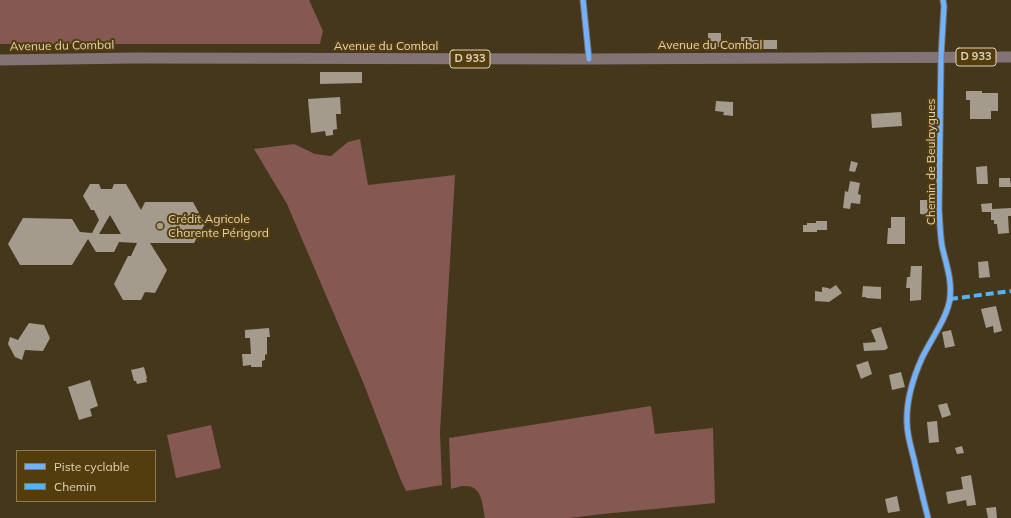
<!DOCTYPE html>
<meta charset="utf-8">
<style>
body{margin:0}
#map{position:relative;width:1011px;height:518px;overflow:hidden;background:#44371c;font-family:Mulish,sans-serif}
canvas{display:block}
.legend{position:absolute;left:16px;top:450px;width:140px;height:52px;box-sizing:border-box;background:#543d0c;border:1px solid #8c7952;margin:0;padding:5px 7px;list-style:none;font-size:12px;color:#e0d3bb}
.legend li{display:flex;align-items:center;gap:8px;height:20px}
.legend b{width:20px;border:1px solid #8c7952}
</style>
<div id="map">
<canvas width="1011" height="518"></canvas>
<ul class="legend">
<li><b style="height:5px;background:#73b2f8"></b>Piste cyclable</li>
<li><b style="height:5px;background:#52b3f8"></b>Chemin</li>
</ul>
</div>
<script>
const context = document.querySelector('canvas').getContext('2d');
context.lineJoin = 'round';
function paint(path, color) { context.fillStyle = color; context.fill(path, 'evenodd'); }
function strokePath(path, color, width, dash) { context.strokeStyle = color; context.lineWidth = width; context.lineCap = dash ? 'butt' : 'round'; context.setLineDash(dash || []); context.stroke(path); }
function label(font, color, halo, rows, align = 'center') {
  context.font = font + ' Mulish,sans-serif'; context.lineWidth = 4; context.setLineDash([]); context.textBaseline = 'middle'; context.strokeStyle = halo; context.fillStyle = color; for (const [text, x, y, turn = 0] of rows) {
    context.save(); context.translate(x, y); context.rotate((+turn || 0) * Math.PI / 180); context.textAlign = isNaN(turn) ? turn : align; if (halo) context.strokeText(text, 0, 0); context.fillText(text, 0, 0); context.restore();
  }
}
const green = new Path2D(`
 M0,0H309L323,31L320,44H0Z
 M360,139L368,185L455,175L440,432L442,485L406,491L400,478L363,382L287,204L254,149L294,144L315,154L331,156L348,142Z
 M651,406L655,434L713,428L715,503L603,514L569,518H485C482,505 483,485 464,486C460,486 455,488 451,489L449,438Z
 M211,425L221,468L176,478L167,435Z`);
const building = new Path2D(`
 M708,33H721V47H708Z
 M741,37H752V40H777V49H741Z
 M320,72H362V83L320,84Z
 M966,91H982V93H998V111H991V119H970V100H966Z
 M340,97L341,114H336L337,129L333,130V135L326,136L325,131L311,133L308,99Z
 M716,101L733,102V116L723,115L724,112L715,111Z
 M901,112L902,126L872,128L871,114Z
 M851,161L858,163L855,172L849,171Z
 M987,166L988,184H977L976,167Z
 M999,178H1010L1011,187H999Z
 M850,181L860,183L858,194L861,195L860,204L851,203L850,209L843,208L845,191L848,192Z
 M90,184H99L101,189H112L114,184H126L141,210L145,202H193L205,224L194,243H150L167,270L155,293L145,292L141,300H123L114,284L128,256H131L137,243L119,242L114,252H96L88,239L72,265H20L8,244L23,218L72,219L80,232L92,233L99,220L94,210H91L83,196ZM110,215L121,234H99Z
 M920,200H929V215L920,214Z
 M992,203V209L1011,208V216H1008L1009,233L998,234L997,224H994V220H991V212H982L981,204Z
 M891,217H905V244H887L888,228H891Z
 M816,221H827V230H817V232H803V225H807V223H816Z
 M988,261L990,277L979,278L978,262Z
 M911,266H922L921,300L910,301V288H906L907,277H910Z
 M836,285L842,293L829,302L815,301V291L822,292V287L828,288L830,289Z
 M863,286L881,287V299L866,298V297H862Z
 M996,306L1002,331L994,333L993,326L986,328L981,309Z
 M29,323L44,325L50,338L43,351L25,350L22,360L15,357L8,344L10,337L18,340Z
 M881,327L888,348L885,350L864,351L863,343L876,342L871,330Z
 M269,328L270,337H267V354L265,355V360L262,361V367H251V365L243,366L242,354H251L250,338H245V330Z
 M951,330L955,346L945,348L942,332Z
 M868,361L872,374L861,379L856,365Z
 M144,367L147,378L146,379L147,382L137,384L136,381H134L131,370Z
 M901,372L905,387L892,390L889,375Z
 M90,380L98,406L90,409L92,416L79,420L68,387Z
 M947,403L951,415L942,418L938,405Z
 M937,421L939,442L929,443L927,422Z
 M962,446L964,453L957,454L955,448Z
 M971,475L976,505L967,506L966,500L948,504L946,492L963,489L961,477Z
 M897,496L900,511L888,513L885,499Z
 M996,507L997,518H988L986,508Z`);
const street = new Path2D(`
 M583,0L589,59
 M928,518C923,498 918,478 914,459C911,447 907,435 907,423C906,400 913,378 922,358C930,341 949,315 950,297C952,279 946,264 942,246C940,234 940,222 939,210L941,57L944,6L943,0`);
const primary = new Path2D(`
 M0,60L133,58L589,59L1011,57`);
const quiet = new Path2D(`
 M950,299L1011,291`);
const cycleway = new Path2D(`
 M583,0L589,59
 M928,518C923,498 918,478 914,459C911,447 907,435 907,423C906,400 913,378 922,358C930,341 949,315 950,297C952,279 946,264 942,246C940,234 940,222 939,210L941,57L944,6L943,0`);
const markers = [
 [160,226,4,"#a99c83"]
];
const shields = [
 [976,57,40],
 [470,59,40]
];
const shieldNames = [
 ["D 933",976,57],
 ["D 933",470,59]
];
const streetNames = [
 ["Avenue du Combal",710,45],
 ["Avenue du Combal",62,46,-1],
 ["Avenue du Combal",386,46],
 ["Chemin de Beulaygues",931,162,-90]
];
const poiNames = [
 ["Crédit Agricole",168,219],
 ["Charente Périgord",168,233]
];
paint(green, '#855852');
paint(building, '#a49b8c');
strokePath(street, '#786d6e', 7);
strokePath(primary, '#827374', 11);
strokePath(quiet, '#52b3f8', 4, [8, 4]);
strokePath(cycleway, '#73b2f8', 5);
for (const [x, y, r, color] of markers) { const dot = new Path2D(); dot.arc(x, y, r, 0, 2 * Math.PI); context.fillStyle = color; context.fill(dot); strokePath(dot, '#543d0c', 1.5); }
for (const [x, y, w] of shields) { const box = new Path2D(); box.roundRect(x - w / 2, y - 9, w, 18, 3); context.fillStyle = '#543d0c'; context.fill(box); strokePath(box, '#e0d3bb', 1); }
label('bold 11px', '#e0d3bb', null, shieldNames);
label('12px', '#e0d3bb', '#543d0c', streetNames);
label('12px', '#e0d3bb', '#543d0c', poiNames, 'left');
</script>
